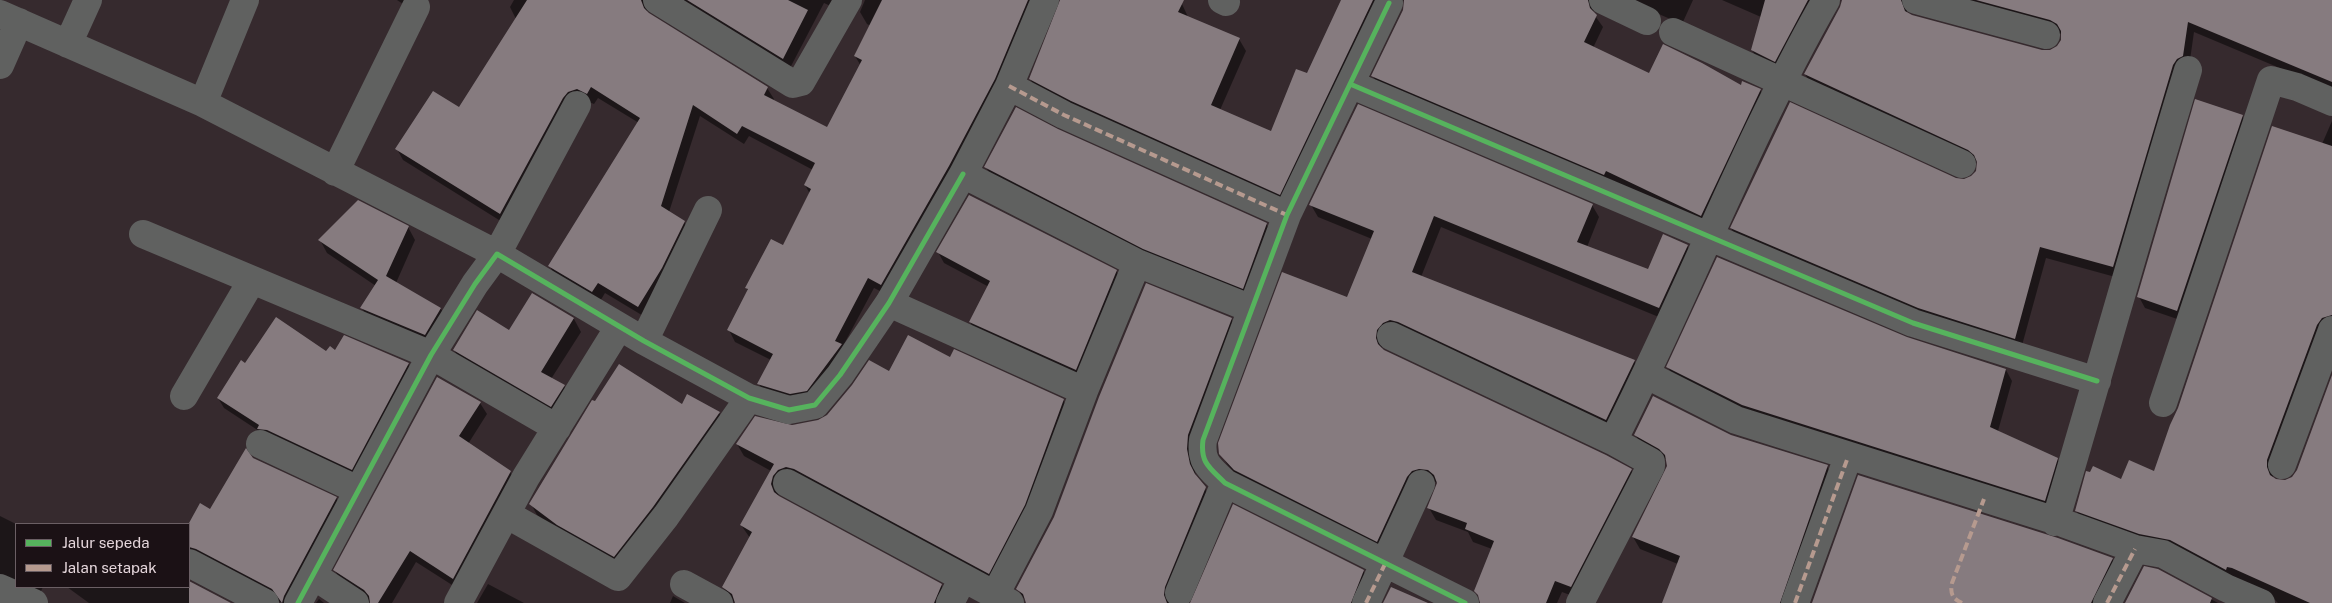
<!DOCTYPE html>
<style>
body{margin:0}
#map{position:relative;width:2332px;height:603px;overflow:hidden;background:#362a2e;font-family:"Public Sans",sans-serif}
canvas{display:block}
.legend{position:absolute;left:15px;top:523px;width:175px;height:65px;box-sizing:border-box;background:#1b1115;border:1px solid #6b5f64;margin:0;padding:6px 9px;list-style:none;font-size:15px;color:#e4d5da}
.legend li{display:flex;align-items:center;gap:10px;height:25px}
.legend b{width:25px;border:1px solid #6b5f64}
</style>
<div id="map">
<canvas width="2332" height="603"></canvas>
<ul class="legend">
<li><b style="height:6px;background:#56b35d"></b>Jalur sepeda</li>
<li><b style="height:6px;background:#b69a8f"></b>Jalan setapak</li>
</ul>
</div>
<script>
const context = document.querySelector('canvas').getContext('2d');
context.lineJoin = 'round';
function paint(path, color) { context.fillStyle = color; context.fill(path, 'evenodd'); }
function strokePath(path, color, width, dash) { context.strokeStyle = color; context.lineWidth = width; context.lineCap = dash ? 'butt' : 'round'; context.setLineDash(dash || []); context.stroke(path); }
const shadow = new Path2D(`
 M397,0H414L409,8Z
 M514,0H653L650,3L647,12L767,88L774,99L773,101L827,129L861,66L855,56L871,26L867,24L860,12L865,0H1041L888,295L874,288L813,402L765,395L759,384L771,360L735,342L729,330L748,291L747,288L784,247L810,194L805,185L813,170L749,136L744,144L700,116L669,212L684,222L691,234L645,317L605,293L599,303L556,278L550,266L639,123L598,98L594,104L584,100L507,225L403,160L397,149L460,109L516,19L510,7Z
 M676,0H845L837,9L824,3L789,70Z
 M1061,0H1175L1182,4L1188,17L1239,39L1246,51L1220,110L1272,133L1308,75L1342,0H1390L1286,205L1037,90L1030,79Z
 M1403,0H1599L1595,4L1593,13L1603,27L1593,48L1650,75L1760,90L1767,102L1708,227L1379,87L1373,76L1404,10L1406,2Z
 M1626,0H1693L1682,24Z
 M1722,0H1822L1782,72L1759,62L1752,50L1761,17Z
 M1843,0H1911L1907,8V13L1911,16L2042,51H2051L2058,47L2062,40V34L1943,0H2332V90L2194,32L2189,67L2119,278L2046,258L2021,349L1926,319L1738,240L1731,228L1955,179L1963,181L1971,178L1978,171L1979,163L1976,161L1812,86L1805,74L1841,7Z
 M2242,116L2248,127L2183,321L2145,308L2139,297Z
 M2332,121V328L2273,472V478L2285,482L2292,478L2298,471L2332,379V603H2278L2275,600L2240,585L2083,522L2076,510L2122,480L2154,473L2322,144Z
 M1057,130L1266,224L1273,235L1249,298L1151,259L992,178L986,167Z
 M1311,205H1592L1599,217L1587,247L1648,271L1687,246L1694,258L1666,320L1441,227L1421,277L1634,361L1641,374L1613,432L1383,342L1382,350L1631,470L1638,482L1578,598L1562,592L1557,603H1482L1492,549L1473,542L1468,532L1436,520L1429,508L1438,483L1436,482L1427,480L1384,553L1243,482L1227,464L1220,451L1347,299L1372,239L1318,217Z
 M408,227L415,240L396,283L441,309L448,322L432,348L369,321L362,308L376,286L327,253L320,240Z
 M938,252L1116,271L1123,282L1082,380L976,333L970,322L989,287L944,263Z
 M532,294L574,319L581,332L551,379L564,386L571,399L559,419L462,363L454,350L509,331Z
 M1231,319L1238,331L1193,462L1196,477L1213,500L1171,603H1027L1017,588Z
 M336,352L408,364L414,374L358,480L259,431L224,408L218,398L245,365Z
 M950,359L1063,400L1070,413L996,585L780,488L778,496L941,585L948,598L946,603H735L731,599L723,587L750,538L741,525L771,471L744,456L737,444L785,426L819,421L889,372Z
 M1668,367L2006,370L2012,381L1998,431L2057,459L2063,470L2051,511L1749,416L1674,378Z
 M480,403L487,414L468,444L510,472L517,484L460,590L416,562L392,603H371L341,582L335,570Z
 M682,406L719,413L726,424L620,567L565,536L537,515L531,504Z
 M1635,434L1731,436L1827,467L1834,478L1789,603H1665L1678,564L1640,549L1633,537L1668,467L1667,460L1642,446Z
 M253,459L336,498L343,510L293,603H282L204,560H189V525L200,505L210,511Z
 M0,516L16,524V587L0,585Z
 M2112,559L2119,570L2101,603H1813Z
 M2157,570L2218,603H2126Z
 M1363,571L1370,583L1362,603H1192Z
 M189,582L229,603H89L67,587H189Z
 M488,584L524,603H477Z
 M16,587H43L39,595Z
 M673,596L685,603H670Z
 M319,599L324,603H316Z`);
const building = new Path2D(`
 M527,0H641L644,8L649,13L768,87L764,95L827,127L862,60L854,56L882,0H1028L995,79L949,166L881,285L868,278L835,341L842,344L807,391L790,394L757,384L773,354L727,330L748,289L745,288L771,239L783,245L811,189L804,185L815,163L742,126L737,134L693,105L661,206L685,221L662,268L638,307L598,283L592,292L548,266L640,118L591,87L587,94L577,89L568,92L563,98L500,214L395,149L433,91L459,107Z
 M687,0H788L808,10L783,59Z
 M1060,0H1184L1178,12L1240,38L1211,105L1271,131L1296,69L1307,73L1341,0H1373L1280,195L1071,101L1029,79Z
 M1404,0H1588L1590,8L1597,15L1584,42L1649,73L1663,44L1702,63L1741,85L1742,81L1761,89L1701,216L1606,171L1604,175L1371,76L1403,10Z
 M1765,0H1808L1775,62L1751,50Z
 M1842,0H1901L1905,11L1912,15L2042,50H2050L2057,46L2061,40V31L2057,24L2050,20L1976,0H2332V82L2188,22L2183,56L2177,59L2173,65L2113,267L2040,247L2015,339L1918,308L1730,228L1790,102L1956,178L1964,179L1971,176L1976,171L1977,162L1974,155L1968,150L1804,74L1840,7Z
 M2195,99L2243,115L2177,311L2137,297Z
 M1358,104L1593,204L1577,242L1648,269L1663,234L1688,245L1659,308L1434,216L1412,272L1635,360L1606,420L1398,322L1390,320L1383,323L1377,330L1376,338L1378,344L1384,350L1606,455L1632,469L1571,587L1555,581L1546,603H1480L1478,595L1474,591L1494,541L1465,529L1467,523L1427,508L1437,483L1434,475L1428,470L1419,469L1412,471L1407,477L1377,542L1234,470L1219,454L1218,443L1282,272L1347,297L1374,231L1309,205Z
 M1016,107L1058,129L1267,223L1243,289L1143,249L984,167Z
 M2272,126L2332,146V315L2322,318L2317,325L2267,460V467L2270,475L2276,479L2285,480L2292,477L2297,470L2332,375V603H2310L2232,568L2227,567L2226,570L2170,540L2139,534L2075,511L2086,471L2090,472L2093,466L2121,479L2129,460L2154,471L2170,425L2178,408Z
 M969,195L1117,270L1076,370L969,322L990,281L936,252Z
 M358,200L409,226L386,276L441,308L425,335L360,308L378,280L318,240Z
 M1717,257L1907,337L2006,369L1990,427L2058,458L2045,501L1742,405L1666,367Z
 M1146,283L1232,318L1188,435L1187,449L1190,464L1195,474L1206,487L1165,587L1164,595L1167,603H1026L1023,594L1016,589L1054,517L1099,397Z
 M532,293L574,318L541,372L565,385L551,407L453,350L477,310L509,330Z
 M276,317L326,351L330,346L335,350L344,335L409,363L352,470L267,430L257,429L259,425L217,398L241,360L245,363Z
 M908,335L950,357L954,349L1064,399L1025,505L989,574L794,469L786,467L778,470L773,476L771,484L774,492L779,496L942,584L934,603H735L732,594L722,587L752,532L740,525L774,464L736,444L755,416L792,425L818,420L827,415L852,385L869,360L889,371Z
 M619,364L682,404L687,394L720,412L653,507L614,557L557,525L529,504L592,400L595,401Z
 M437,377L481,402L459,436L511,471L453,579L410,551L378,603H370L369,596L364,590L333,570Z
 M1653,396L1731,435L1828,465L1780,603H1662L1680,556L1632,537L1667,466L1665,455L1659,449L1634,435Z
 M246,448L253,458L337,497L284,596L282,603L272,589L196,549L189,547V523L200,503L210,509Z
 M1858,475L2058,538L2113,558L2091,603H1812Z
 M1233,504L1364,570L1351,603H1190Z
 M2144,566L2158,569L2212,598L2210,603H2125Z
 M189,581L231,603H189Z
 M1391,587L1428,603H1383Z`);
const street = new Path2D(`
 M657,0L793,84L801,82L848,0
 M1045,0L1009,86L963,174L1137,263L1252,309
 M1222,0L1226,2
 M1603,0L1647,21
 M1916,0L2046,35
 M1389,3L1287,215L1203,440C1200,463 1210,468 1225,483L1465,603
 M0,14L203,103L497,254L577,105
 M1673,32L1962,164
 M68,44L88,0
 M0,65L19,22
 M1350,84L1913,323L2097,381
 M1009,86L1064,115L1287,215
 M203,103L245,0
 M335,172L416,7
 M143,234L431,355L557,428
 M889,303L1084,391
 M619,327L526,477L506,514L618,577L666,516L749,398
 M1391,336L1613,441
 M644,341L708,210
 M1647,375L1736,420L2063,523L2135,549L2163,554L2226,588L2261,603
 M184,396L252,280
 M2163,403L2271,80L2297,87L2332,102
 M260,444L358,490
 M2282,465L2332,330
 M787,483L1010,603
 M2055,522C2100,371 2142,220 2188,70
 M189,563L265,603
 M314,576L355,603
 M684,584L719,603
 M0,588L34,603
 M1179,593L1225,483
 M995,595L1039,511L1084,391L1137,263
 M298,603L431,355L475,284L497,254L644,341L749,398L789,410L815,405L840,375L889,303L963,174
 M458,603L506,514
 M950,603L963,578
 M1366,603L1421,484
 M1580,603L1651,466V462L1613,441C1687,296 1745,142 1826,0
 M1795,603L1848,457
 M2107,603L2135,549`);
const quiet = new Path2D(`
 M1009,86L1064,115L1287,215
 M1366,603L1386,562
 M1795,603L1848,457
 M1962,603C1952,598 1950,594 1952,583L1984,499
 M2107,603L2135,549`);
const cycleway = new Path2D(`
 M1389,3L1287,215L1203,440C1200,463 1210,468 1225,483L1465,603
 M1350,84L1913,323L2097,381
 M298,603L431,355L475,284L497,254L644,341L749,398L789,410L815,405L840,375L889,303L963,174`);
paint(shadow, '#0007');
paint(building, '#867b7f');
strokePath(street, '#606160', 28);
strokePath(quiet, '#b69a8f', 4, [8, 4]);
strokePath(cycleway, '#56b35d', 5);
</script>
